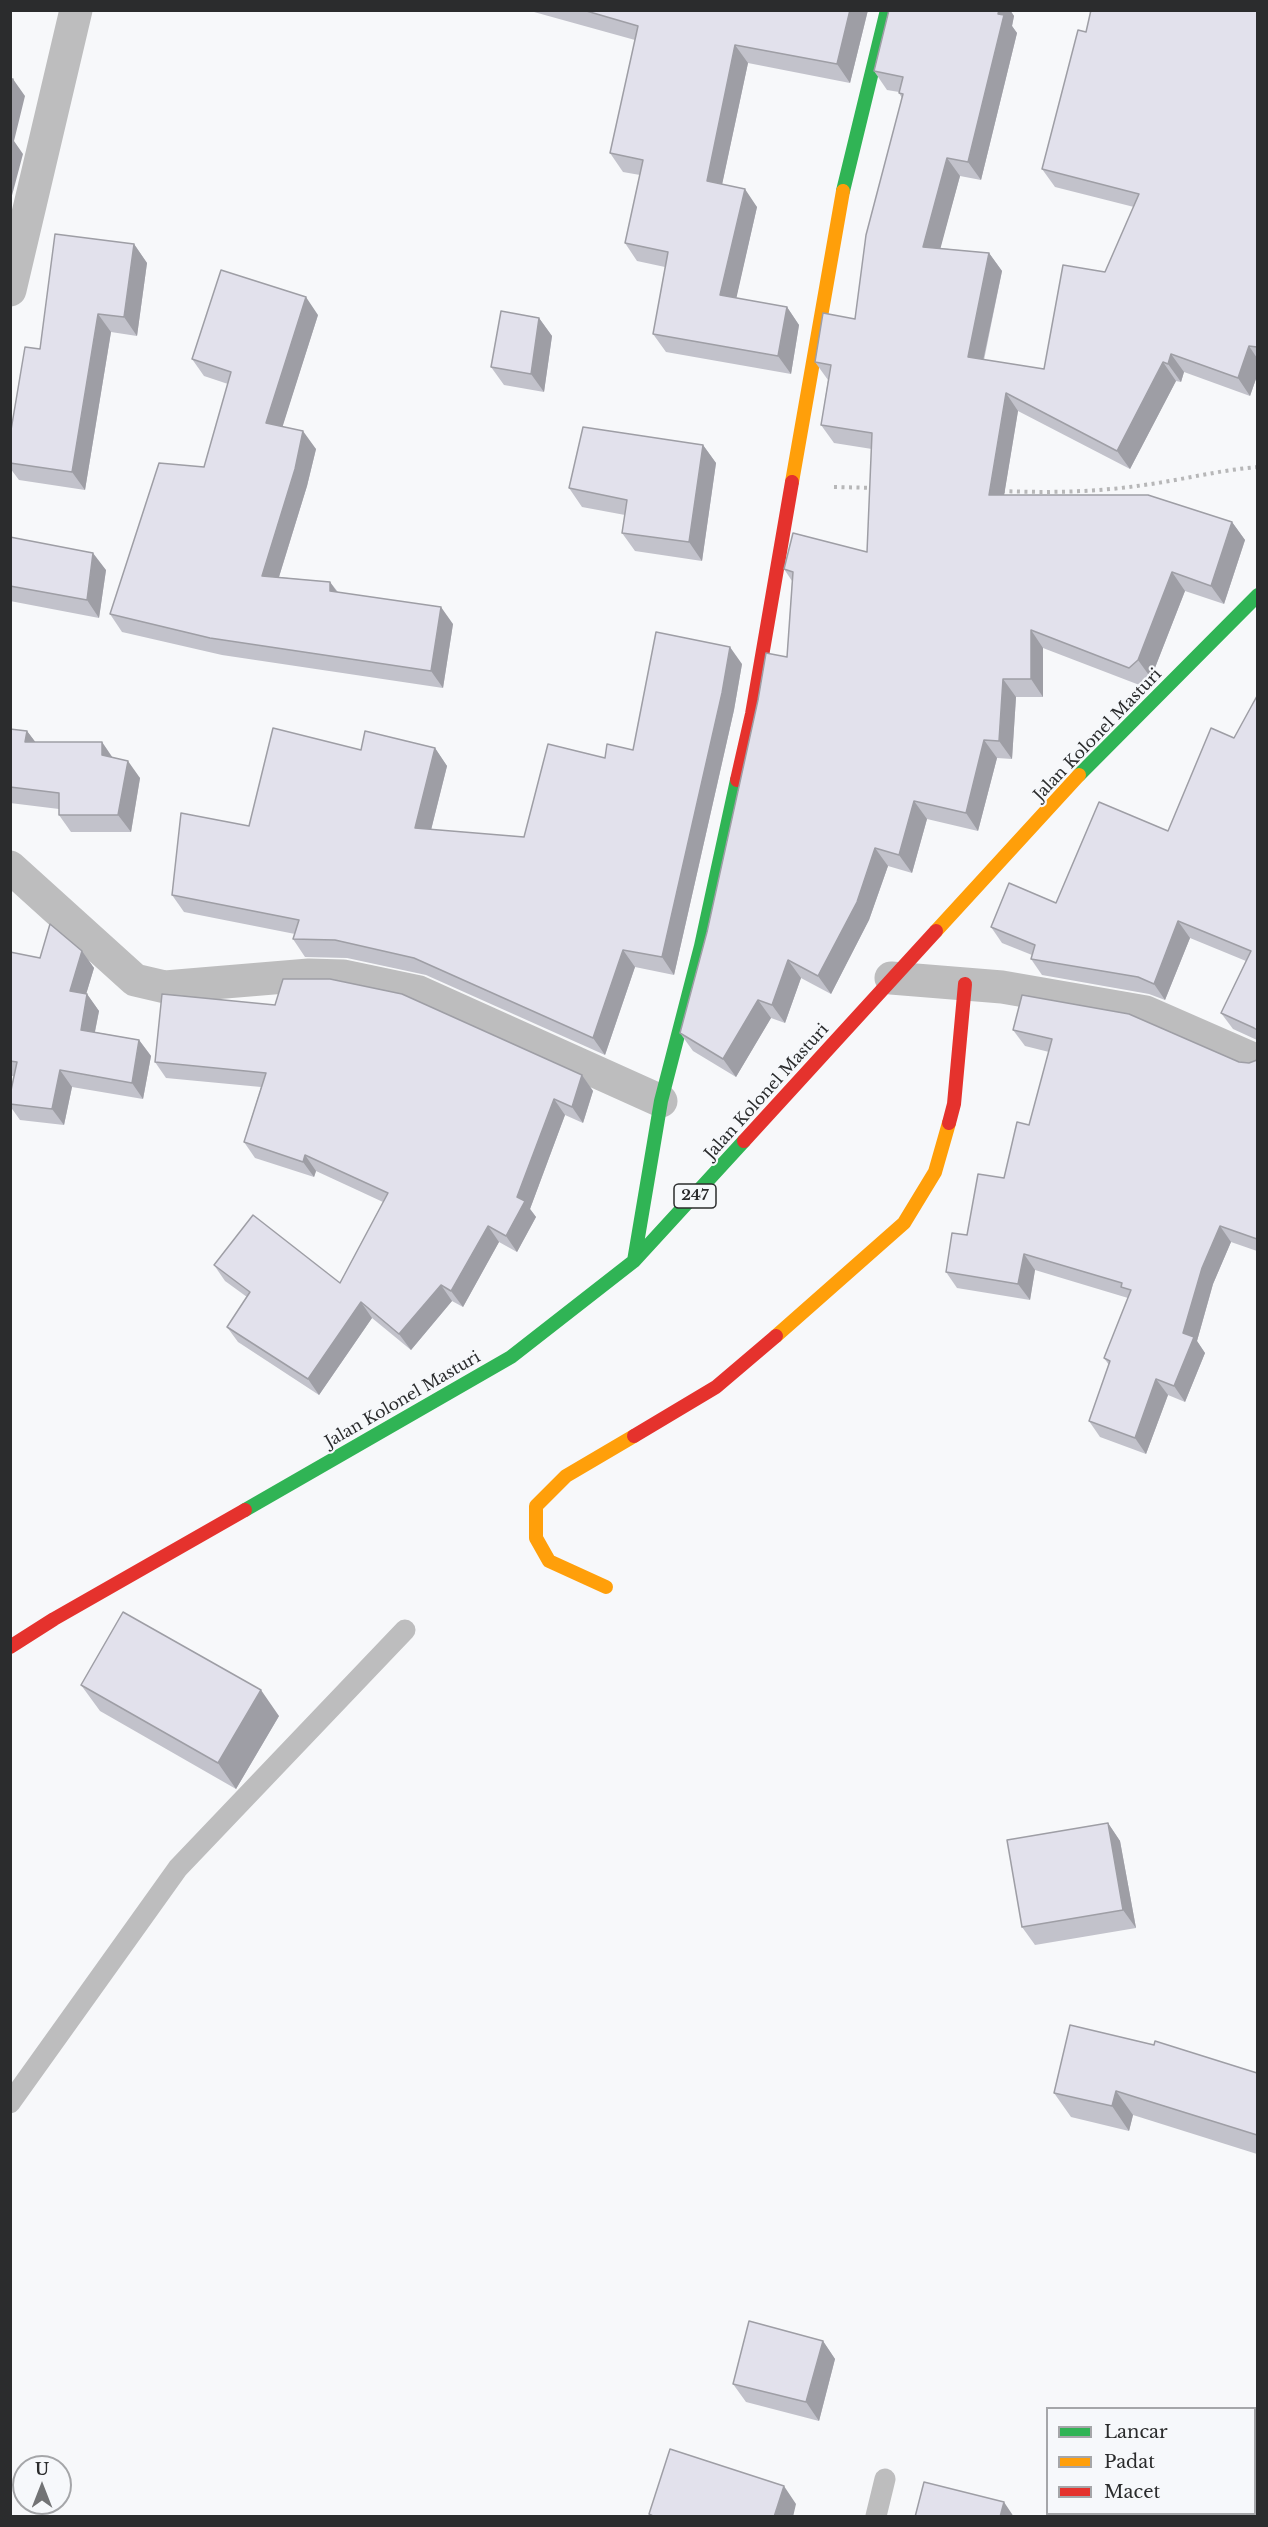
<!DOCTYPE html>
<style>
body{margin:0}
#map{position:relative;width:1268px;height:2527px;overflow:hidden;background:#f7f8fa;font-family:"Libre Baskerville",serif}
canvas{display:block}
.frame{position:absolute;inset:0;border:12px solid #2b2c2d;pointer-events:none}
.legend{position:absolute;left:1046px;top:2407px;width:210px;height:108px;box-sizing:border-box;background:#f6f8fb;border:2px solid #a5a6a9;margin:0;padding:8px 10px;list-style:none;font-size:18px;color:#2b2c2d}
.legend li{display:flex;align-items:center;gap:12px;height:30px}
.legend b{width:30px;border:2px solid #a5a6a9}
.north{position:absolute;left:12px;top:2455px;width:60px;height:60px;box-sizing:border-box;background:#f6f8fb;border:2px solid #a5a6a9;border-radius:50%;rotate:0deg;font-size:16px;font-weight:700;line-height:24px;text-align:center;color:#2b2c2d}
.north::after{content:'';display:block;margin:auto;width:21px;height:27px;background:#727375;clip-path:polygon(50% 0,100% 100%,50% 72%,0 100%)}
</style>
<div id="map">
<canvas width="1268" height="2527"></canvas>
<div class="frame"></div>
<ul class="legend">
<li><b style="height:8px;background:#30b455"></b>Lancar</li>
<li><b style="height:8px;background:#ff9f0a"></b>Padat</li>
<li><b style="height:8px;background:#e5322d"></b>Macet</li>
</ul>
<div class="north">U</div>
</div>
<script>
const context = document.querySelector('canvas').getContext('2d');
context.lineJoin = 'round';
function strokePath(path, color, width, dash) { context.strokeStyle = color; context.lineWidth = width; context.lineCap = dash ? 'butt' : 'round'; context.setLineDash(dash || []); context.stroke(path); }
function paint(path, color) { context.fillStyle = color; context.fill(path, 'evenodd'); }
function label(font, color, halo, rows, align = 'center') {
  context.font = font + ' "Libre Baskerville",serif'; context.lineWidth = 4.5; context.setLineDash([]); context.textBaseline = 'middle'; context.strokeStyle = halo; context.fillStyle = color; for (const [text, x, y, turn = 0] of rows) {
    context.save(); context.translate(x, y); context.rotate((+turn || 0) * Math.PI / 180); context.textAlign = isNaN(turn) ? turn : align; if (halo) context.strokeText(text, 0, 0); context.fillText(text, 0, 0); context.restore();
  }
}
const path = new Path2D(`
 M834,487L875,488
 M1002,491C1049,493 1098,492 1144,485C1182,480 1219,470 1258,467`);
const lane = new Path2D(`
 M10,2103L178,1868L405,1630
 M876,2516L885,2479`);
const street = new Path2D(`
 M10,290L76,10
 M10,867L135,980L165,987L309,975L343,976L419,992L661,1101
 M891,978L1002,987L1146,1012L1258,1061`);
const fast = new Path2D(`
 M843,191L887,10
 M1079,775L1258,595
 M634,1261L661,1101L701,946L737,780
 M245,1510L511,1357L634,1261L744,1141`);
const slow = new Path2D(`
 M792,482L843,191
 M936,931L1079,775
 M776,1336L904,1223L935,1172L949,1123
 M606,1587L549,1561L536,1538V1506L566,1476L634,1436`);
const jam = new Path2D(`
 M737,780L752,714L792,482
 M949,1123L954,1104L965,984
 M744,1141L936,931
 M634,1436L716,1387L776,1336
 M10,1647L54,1619L245,1510`);
const wall = new Path2D(`
 M533,10H868L850,83L748,63L722,184L757,207L736,298L787,307L799,325L791,374L666,352L653,334L665,267L637,261L625,243L640,175L623,172L610,153L635,40L534,12Z
 M999,10H1010L1014,16L1012,26L1017,33L981,180L960,176L940,248L989,253L1002,271L984,360L1044,369L1105,272L1134,207L1055,187L1042,169L1086,32L1257,10V376L1250,396L1184,372L1181,382L1176,381L1130,469L1018,411L1004,495L1232,522L1245,540L1224,604L1185,591L1151,678L1142,686L1043,648V697H1016L1012,759L997,758L978,831L927,819L912,873L888,866L869,920L831,994L801,978L785,1023L771,1018L736,1077L693,1051L680,1033L787,657L792,581L784,569L867,552L872,449L834,443L821,425L828,380L815,362L855,319L902,98L899,93V92L887,90L874,71Z
 M134,244L147,263L137,336L111,332L85,490L19,480L10,468V436Z
 M318,315L282,427L316,449L307,486L279,577L330,582L338,592L453,624L443,688L222,655L122,632L110,614L204,467L228,384L204,376L192,359Z
 M539,318L552,336L544,392L504,385L491,367Z
 M703,445L716,463L702,561L635,551L622,533L625,515L582,507L569,488Z
 M10,537L106,570L99,618L10,601Z
 M742,664L734,710L674,975L635,967L605,1055L426,975L347,958L305,957L293,939L295,934L184,912L172,895L249,826L361,750L435,748L447,766L431,830L524,837L605,758L633,750Z
 M1257,696V1040L1233,1029L1221,1013L1246,961L1190,938L1165,1000L1149,994L1042,975L1031,959L1032,955L1002,943L991,927L1056,903L1168,831L1234,738Z
 M10,729L27,731L35,742H102L113,758L140,778L131,832H71L59,815V809L10,803Z
 M82,951L94,968L86,994H87L99,1011L95,1032L139,1040L151,1056L143,1099L72,1087L64,1125L20,1120L10,1106V1095L14,1076H10V952L40,958Z
 M1013,1030L1249,1063L1257,1060V1251L1231,1242L1213,1284L1197,1341L1205,1353L1185,1402L1168,1395L1146,1454L1100,1437L1089,1421L1109,1365L1104,1358L1128,1298L1035,1270L1030,1300L957,1288L946,1272L967,1235L1004,1178L1029,1125L1049,1052L1025,1046Z
 M155,1062L582,1075L593,1091L583,1123L565,1115L530,1209L536,1217L517,1252L499,1242L463,1307L452,1301L411,1350L372,1318L319,1395L238,1342L227,1327L247,1297L225,1281L214,1265L340,1283L383,1202L316,1171L314,1177L255,1158L244,1142L261,1087L166,1078Z
 M81,1685L279,1716L236,1789L100,1711Z
 M1108,1823L1120,1841L1136,1928L1035,1945L1022,1927Z
 M1257,2073V2154L1133,2115L1129,2131L1071,2117L1054,2093Z
 M823,2341L835,2359L819,2421L746,2402L733,2384Z`);
const shadedWall = new Path2D(`
 M850,10H868L850,83L837,64Z
 M999,10H1010L1014,16L1012,26L1017,33L981,180L968,162Z
 M735,45L748,63L719,199L707,181Z
 M13,79L25,96L14,141L23,154L10,203V90Z
 M947,158L960,176L936,265L923,247Z
 M745,189L757,207L733,313L720,295Z
 M134,244L147,263L137,336L124,317Z
 M989,253L1002,271L980,375L968,357Z
 M306,297L318,315L278,441L266,423Z
 M787,307L799,325L791,374L778,356Z
 M98,314L111,332L85,490L72,472Z
 M539,318L552,336L544,392L531,374Z
 M1249,346L1257,358V376L1250,396L1238,378Z
 M1171,354L1184,372L1181,382L1168,364Z
 M1163,362L1176,381L1130,469L1117,451Z
 M1006,393L1018,411L1001,514L989,495Z
 M303,431L316,449L307,486L274,593L262,576Z
 M703,445L716,463L702,561L689,542Z
 M1232,522L1245,540L1224,604L1211,586Z
 M93,553L106,570L99,618L87,600Z
 M1172,572L1185,591L1151,678L1138,660Z
 M330,582L342,599L330,591Z
 M441,607L453,624L443,688L431,671Z
 M1031,630L1043,648V697L1031,679Z
 M730,647L742,664L734,710L674,975L662,957Z
 M1003,679L1016,697L1012,759L999,741Z
 M27,731L40,748L25,742Z
 M984,740L997,758L978,831L966,813Z
 M102,742L114,760L102,755Z
 M435,748L447,766L427,846L415,828Z
 M128,761L140,778L131,832L118,815Z
 M914,801L927,819L912,873L899,855Z
 M875,848L888,866L869,920L831,994L818,976Z
 M1178,921L1190,938L1165,1000L1154,984Z
 M623,950L635,967L605,1055L593,1038Z
 M82,951L94,968L82,1008L70,991Z
 M788,960L801,978L785,1023L772,1005Z
 M87,994L99,1011L92,1046L81,1030Z
 M758,1000L771,1018L736,1077L723,1059Z
 M139,1040L151,1056L143,1099L132,1083Z
 M60,1070L72,1087L64,1125L52,1109Z
 M582,1075L593,1091L583,1123L572,1107Z
 M554,1099L565,1115L530,1209L536,1217L517,1252L506,1236L517,1197Z
 M305,1155L316,1171L314,1177L303,1162Z
 M488,1226L499,1242L463,1307L451,1291Z
 M1220,1226L1231,1242L1213,1284L1197,1341L1205,1353L1185,1402L1174,1386L1183,1333L1202,1268Z
 M1024,1254L1035,1270L1030,1300L1018,1284Z
 M441,1285L452,1301L411,1350L399,1334Z
 M361,1302L372,1318L319,1395L308,1379Z
 M1156,1379L1168,1395L1146,1454L1135,1438Z
 M261,1690L279,1716L236,1789L218,1763Z
 M1108,1823L1120,1841L1136,1928L1123,1910Z
 M1116,2091L1133,2115L1129,2131L1112,2106Z
 M823,2341L835,2359L819,2421L806,2402Z
 M784,2486L796,2504L793,2517H774Z
 M1004,2502L1014,2517H1000Z`);
const building = new Path2D(`
 M583,10H850L837,64L735,45L707,181L745,189L720,295L787,307L778,356L653,334L668,252L625,243L643,160L610,153L638,26Z
 M889,10H999L998,14L1004,15L968,162L947,158L923,247L989,253L968,357L1044,369L1063,265L1105,272L1139,194L1042,169L1078,30L1086,32L1091,10H1257V347L1249,346L1238,378L1171,354L1168,364L1163,362L1117,451L1006,393L989,495H1148L1232,522L1211,586L1172,572L1138,660L1129,668L1031,630V679H1003L999,741L984,740L966,813L914,801L899,855L875,848L857,902L818,976L788,960L772,1005L758,1000L723,1059L680,1033L707,932L758,700L766,653L787,657L793,572L784,569L793,533L867,552L872,433L821,425L831,365L815,362L823,313L855,319L866,235L903,94L899,93L903,77L874,71Z
 M10,79H13L10,90Z
 M55,234L134,244L124,317L98,314L72,472L10,463V436L25,347L40,349Z
 M221,270L306,297L266,423L303,431L295,469L262,576L330,582V591L441,607L431,671L210,638L110,614L159,463L204,467L231,372L192,359Z
 M501,311L539,318L531,374L491,367Z
 M583,427L703,445L689,542L622,533L627,500L569,488Z
 M10,537L93,553L87,600L10,586Z
 M656,632L730,647L722,693L662,957L623,950L593,1038L414,958L335,940L293,939L299,920L172,895L181,813L249,826L273,728L361,750L365,731L435,748L415,828L524,837L548,744L605,758L607,744L633,750Z
 M1257,696V1030L1254,1028L1221,1013L1251,951L1178,921L1154,984L1138,977L1031,959L1035,945L991,927L1009,883L1056,903L1099,802L1168,831L1211,728L1234,738Z
 M10,729L27,731L25,742H102V755L128,761L118,815H59V793L10,787Z
 M50,924L82,951L70,991L87,994L81,1030L139,1040L132,1083L60,1070L52,1109L10,1104V1095L17,1062L10,1061V952L40,958Z
 M283,979H330L402,994L582,1075L572,1107L554,1099L517,1197L525,1201L506,1236L488,1226L451,1291L441,1285L399,1334L361,1302L308,1379L227,1327L250,1292L214,1265L253,1215L340,1283L388,1193L305,1155L303,1162L244,1142L266,1073L155,1062L162,994L275,1005Z
 M1022,995L1129,1014L1239,1062L1249,1063L1257,1060V1239L1220,1226L1202,1268L1183,1333L1194,1337L1174,1386L1156,1379L1135,1438L1089,1421L1110,1361L1104,1358L1131,1290L1121,1287L1122,1283L1024,1254L1018,1284L946,1272L952,1233L967,1235L978,1174L1004,1178L1017,1122L1029,1125L1052,1039L1013,1030Z
 M123,1612L261,1690L218,1763L81,1685Z
 M1108,1823L1123,1910L1022,1927L1007,1840Z
 M1070,2025L1154,2045L1155,2041L1257,2073V2135L1116,2091L1112,2106L1054,2093Z
 M749,2321L823,2341L806,2402L733,2384Z
 M670,2449L784,2486L774,2517H655L649,2514Z
 M924,2482L1004,2502L1000,2517H915Z`);
const shields = [
 [695,1196,42]
];
const shieldNames = [
 ["247",695,1196]
];
const streetNames = [
 ["Jalan Kolonel Masturi",1098,735,-46],
 ["Jalan Kolonel Masturi",767,1092,-48],
 ["Jalan Kolonel Masturi",403,1400,-30]
];
strokePath(path, '#b7b7b8', 4, [3, 4.5]);
strokePath(lane, '#bdbdbe', 21);
strokePath(street, '#bdbdbe', 33);
strokePath(fast, '#30b455', 14);
strokePath(slow, '#ff9f0a', 14);
strokePath(jam, '#e5322d', 14);
paint(wall, '#c2c2cb');
paint(shadedWall, '#9e9ea5');
paint(building, '#e2e1ec');
strokePath(building, '#9e9ea5', 1.5);
for (const [x, y, w] of shields) { const box = new Path2D(); box.roundRect(x - w / 2, y - 12, w, 24, 4.5); context.fillStyle = '#f6f8fb'; context.fill(box); strokePath(box, '#2b2c2d', 1.5); }
label('bold 15px', '#2b2c2d', null, shieldNames);
label('16px', '#2b2c2d', '#f6f8fb', streetNames);
</script>
